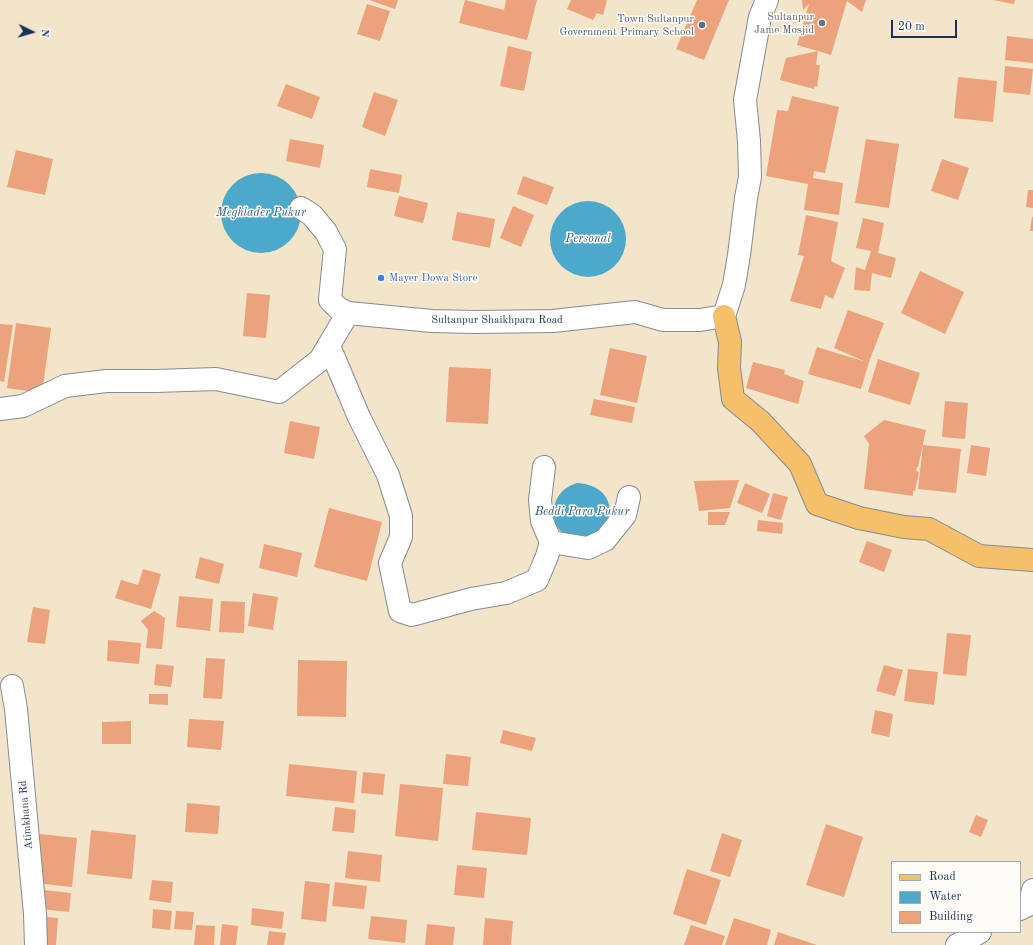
<!DOCTYPE html>
<style>
body{margin:0}
#map{position:relative;width:1033px;height:945px;overflow:hidden;background:#f2e5ca;font-family:"Old Standard TT",serif}
canvas{display:block}
.legend{position:absolute;left:891px;top:861px;width:130px;height:72px;box-sizing:border-box;background:#fdfcf7;border:1px solid #a3aaba;margin:0;padding:5px 7px;list-style:none;font-size:12px;color:#1b2f5e}
.legend li{display:flex;align-items:center;gap:8px;height:20px}
.legend b{width:20px;border:1px solid #a3aaba}
.north{position:absolute;left:12px;top:12px;width:40px;height:40px;-webkit-text-stroke:3px #fdfcf7;paint-order:stroke;rotate:95deg;font-size:11px;font-weight:700;line-height:16px;text-align:center;color:#1b2f5e}
.north::after{content:'';display:block;margin:auto;width:14px;height:18px;background:#1b2f5e;clip-path:polygon(50% 0,100% 100%,50% 72%,0 100%)}
.scale{position:absolute;left:891px;top:20px;width:66px;height:18px;box-sizing:border-box;border:2px solid #1b2f5e;border-top:0;padding-left:5px;font-size:12px;line-height:14px;white-space:nowrap;color:#1b2f5e;-webkit-text-stroke:3px #fdfcf7;paint-order:stroke}
</style>
<div id="map">
<canvas width="1033" height="945"></canvas>
<ul class="legend">
<li><b style="height:5px;background:#f6c06b"></b>Road</li>
<li><b style="height:11px;background:#4da9cb"></b>Water</li>
<li><b style="height:11px;background:#eca27d"></b>Building</li>
</ul>
<div class="north">N</div>
<div class="scale">20 m</div>
</div>
<script>
const context = document.querySelector('canvas').getContext('2d');
context.lineJoin = 'round';
function paint(path, color) { context.fillStyle = color; context.fill(path, 'evenodd'); }
function strokePath(path, color, width, dash) { context.strokeStyle = color; context.lineWidth = width; context.lineCap = dash ? 'butt' : 'round'; context.setLineDash(dash || []); context.stroke(path); }
function label(font, color, halo, rows, align = 'center') {
  context.font = font + ' "Old Standard TT",serif'; context.lineWidth = 3; context.setLineDash([]); context.textBaseline = 'middle'; context.strokeStyle = halo; context.fillStyle = color; for (const [text, x, y, turn = 0] of rows) {
    context.save(); context.translate(x, y); context.rotate((+turn || 0) * Math.PI / 180); context.textAlign = isNaN(turn) ? turn : align; if (halo) context.strokeText(text, 0, 0); context.fillText(text, 0, 0); context.restore();
  }
}
const water = new Path2D(`
 M221 213a40 40 0 1 1 80 0a40 40 0 1 1-80 0Z
 M550 239a38 38 0 1 1 76 0a38 38 0 1 1-76 0Z
 M577,483C594,484 609,492 610,511C610,516 609,522 606,526C602,531 596,535 591,538C585,537 568,536 563,533C548,521 552,496 568,487C571,485 574,484 577,483Z`);
const building = new Path2D(`
 M369,0H398L395,9Z
 M465,0L504,10L506,0H537L527,40L459,23Z
 M571,0H607L603,15L597,13L593,20L567,9Z
 M697,0H729L704,60L676,49Z
 M802,0H866L862,12L847,1L831,55L818,51L816,65H820L817,87L814,86V89L780,80L786,58L818,51L797,45L809,4L803,10Z
 M993,0H1015L1014,4Z
 M367,4L390,11L380,41L357,34Z
 M1007,36L1033,39V63L1005,60Z
 M508,46L532,52L524,91L500,86Z
 M1005,66L1033,69L1030,95L1003,92Z
 M958,77L997,81L993,122L954,118Z
 M286,84L320,97L312,119L277,106Z
 M374,92L398,100L385,136L362,127Z
 M792,96L839,107L825,173L814,171L813,178L843,183L839,215L804,210L808,184L766,176L777,110L788,111Z
 M290,139L324,145L320,168L286,161Z
 M866,139L899,144L889,208L855,203Z
 M16,150L53,159L45,195L7,187Z
 M942,159L969,168L958,200L931,191Z
 M370,169L402,175L399,193L367,187Z
 M523,176L554,187L547,205L517,194Z
 M1028,190H1033V208L1026,207Z
 M399,196L428,203L423,223L394,216Z
 M513,206L534,215L521,247L500,238Z
 M457,212L495,219L490,248L452,240Z
 M806,215L838,222L831,261L845,268L833,299L825,295L821,309L790,301L804,256L798,255Z
 M1032,217H1033V231H1030Z
 M863,218L884,223L878,253L896,258L891,278L872,273L870,291L854,290L856,267L865,270L871,251L856,248Z
 M920,271L964,292L945,334L901,313Z
 M247,293L270,295L266,338L243,336Z
 M848,310L884,323L869,362L861,389L808,374L817,347L866,362L834,348Z
 M16,323L51,328L42,393L7,388Z
 M0,324L13,325L4,382L0,381Z
 M610,348L647,356L637,403L600,395Z
 M878,359L920,373L910,405L868,392Z
 M753,362L785,370L784,374L804,381L798,404L746,388Z
 M449,367L491,369L488,424L446,422Z
 M594,399L635,407L632,423L590,415Z
 M945,401L968,403L965,439L942,437Z
 M884,420L926,430L918,467H917L916,471L919,472L915,491H913V496L864,489L869,444L864,436Z
 M290,421L320,427L314,459L284,453Z
 M923,445L961,449L956,493L918,489Z
 M971,445L990,448L986,476L967,473Z
 M739,480L730,508L699,511L694,481Z
 M745,483L770,494L762,513L737,503Z
 M773,493L788,497L781,520L767,516Z
 M329,508L382,522L367,581L314,567Z
 M708,512H730L725,525H708Z
 M758,520L783,523L782,534L757,531Z
 M867,541L892,550L884,572L859,562Z
 M264,544L302,553L297,577L259,568Z
 M200,557L224,564L219,584L195,578Z
 M143,569L161,574L151,609L115,598L121,580L138,585Z
 M253,593L278,597L273,630L248,626Z
 M179,596L213,599L210,631L176,627Z
 M221,601L245,602L244,633L219,632Z
 M33,607L50,610L45,644L27,642Z
 M154,611L165,618L162,649L146,648L148,630L141,621Z
 M947,633L971,635L966,676L943,674Z
 M108,640L141,643L139,664L107,661Z
 M206,658L225,659L222,699L203,698Z
 M298,660L347,661L346,717L297,716Z
 M156,664L174,666L171,687L154,685Z
 M884,665L903,670L895,696L876,691Z
 M908,669L938,672L934,705L904,701Z
 M149,694H168V705L149,704Z
 M875,710L893,714L889,737L871,733Z
 M189,719L224,721L221,750L187,747Z
 M131,721V744H102V722Z
 M503,730L536,738L532,751L500,743Z
 M446,754L471,757L468,786L443,784Z
 M289,764L357,771L354,803L286,796Z
 M363,772L385,774L383,795L361,793Z
 M400,784L443,788L438,841L395,836Z
 M187,803L220,806L218,834L185,832Z
 M335,807L356,810L354,833L332,831Z
 M476,812L531,818L527,855L472,850Z
 M976,815L988,820L981,837L969,832Z
 M826,824L863,837L844,897L806,885Z
 M91,830L136,835L132,879L87,874Z
 M722,833L742,840L730,877L710,871Z
 M40,834L77,838L72,887L35,883Z
 M348,851L382,855L380,882L345,878Z
 M457,865L487,868L484,898L454,895Z
 M687,869L721,880L706,925L673,914Z
 M152,880L173,882L171,903L149,900Z
 M305,881L330,884L326,922L301,919Z
 M335,882L367,886L364,909L332,906Z
 M43,890L71,893L69,912L41,909Z
 M252,908L284,912L282,929L251,925Z
 M153,909L172,911L170,930L152,928Z
 M176,911L194,912L192,930L174,929Z
 M371,916L407,920L405,943L368,939Z
 M46,917L58,918L56,945H44Z
 M485,918L513,921L511,945H483Z
 M734,918L771,930L767,945H725Z
 M222,924L238,926L236,945H220Z
 M427,924L455,927L453,945H425Z
 M196,925L215,926L214,945H194Z
 M691,925L725,936L722,945H684Z
 M269,931L286,933L284,945H267Z
 M778,932L817,945H774Z`);
const minor = new Path2D(`
 M301,208L312,215L326,232L335,249L330,300L338,308L348,313
 M329,346L359,417L388,475L401,516V537L390,563L400,611L412,615L471,599L506,593L537,580L547,556L551,542L542,521L540,500L544,467
 M0,409L23,406L65,386L106,381H156L216,379L279,392L320,360L348,313L432,321L474,322L553,321L635,312L663,320H700L724,316L734,285L739,255L746,198L750,177L749,141L745,100L760,17L767,0
 M551,542L588,548L605,540L625,515L629,497
 M12,686L16,709L35,914L36,945
 M1020,909L1030,904L1033,890
 M957,945L980,932`);
const major = new Path2D(`
 M724,316L730,342L729,368L733,399L760,421L800,464L817,504L859,518L904,527L929,529L979,556L1033,560`);
const markers = [
 [822,23,4,"#6b7280"],
 [702,25,4,"#5c6f8a"],
 [381,278,4,"#3f7fe0"]
];
const worshipNames = [
 ["Sultanpur",814,17],
 ["Jame Mosjid",814,30]
];
const serviceNames = [
 ["Town Sultanpur",694,19],
 ["Government Primary School",694,32]
];
const shopNames = [
 ["Mayer Dowa Store",389,278]
];
const streetNames = [
 ["Sultanpur Shaikhpara Road",497,320],
 ["Atimkhana Rd",26,815,-95]
];
const waterNames = [
 ["Meghlader Pukur",261,213],
 ["Personal",588,239],
 ["Beddi Para Pukur",582,512]
];
paint(water, '#4da9cb');
paint(building, '#eca27d');
strokePath(minor, '#868a94', 24);
strokePath(major, '#868a94', 24);
strokePath(minor, '#fff', 22);
strokePath(major, '#f6c06b', 22);
for (const [x, y, r, color] of markers) { const dot = new Path2D(); dot.arc(x, y, r, 0, 2 * Math.PI); context.fillStyle = color; context.fill(dot); strokePath(dot, '#fdfcf7', 1.5); }
label('11px', '#5b616d', '#fdfcf7', worshipNames, 'right');
label('11px', '#4e5e75', '#fdfcf7', serviceNames, 'right');
label('11px', '#366cbe', '#fdfcf7', shopNames, 'left');
label('11px', '#1b2f5e', '#fdfcf7', streetNames);
label('italic 12px', '#2c5a84', '#fdfcf7', waterNames);
</script>
